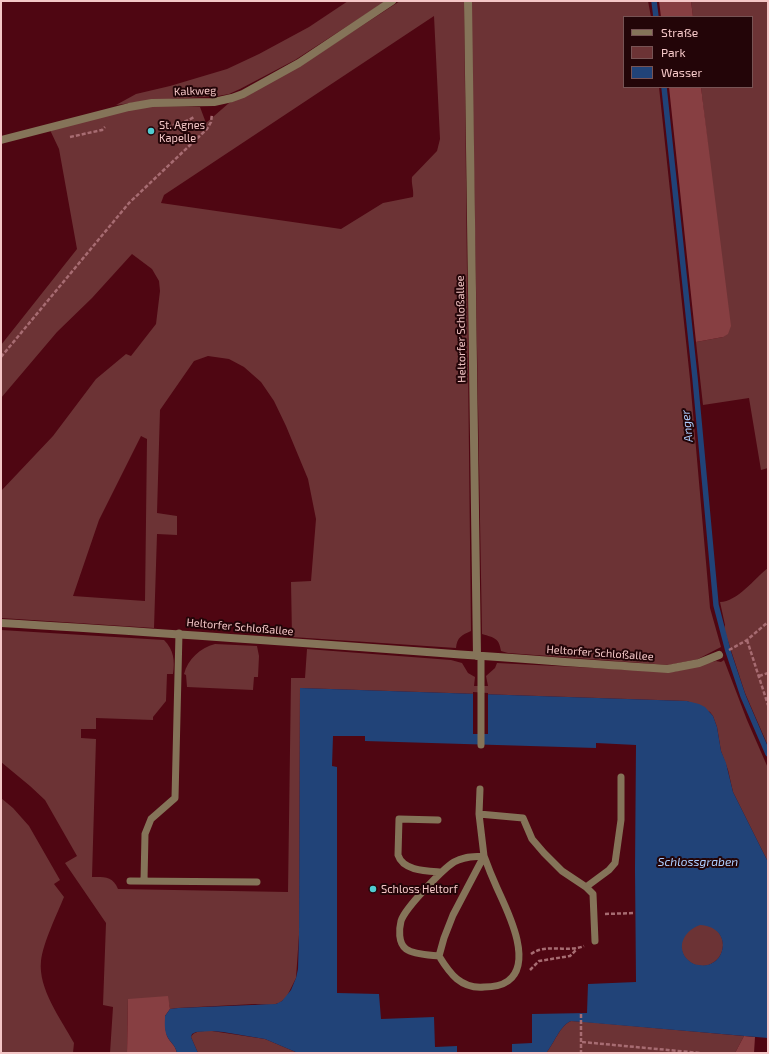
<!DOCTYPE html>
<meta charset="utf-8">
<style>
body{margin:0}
#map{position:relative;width:769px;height:1054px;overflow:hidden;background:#4f0612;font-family:"Exo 2",sans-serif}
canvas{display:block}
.frame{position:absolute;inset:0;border:2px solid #f4c7c7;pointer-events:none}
.legend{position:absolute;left:623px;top:16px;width:130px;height:72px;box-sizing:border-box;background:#230508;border:1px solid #775354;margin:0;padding:5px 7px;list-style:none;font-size:12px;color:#f4c7c7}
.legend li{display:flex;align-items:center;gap:8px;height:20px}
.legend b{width:20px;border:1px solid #775354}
</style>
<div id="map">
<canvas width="769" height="1054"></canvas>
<div class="frame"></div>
<ul class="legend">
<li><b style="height:5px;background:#857459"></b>Straße</li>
<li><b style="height:11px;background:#6c3335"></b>Park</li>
<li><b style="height:11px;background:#214378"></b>Wasser</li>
</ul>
</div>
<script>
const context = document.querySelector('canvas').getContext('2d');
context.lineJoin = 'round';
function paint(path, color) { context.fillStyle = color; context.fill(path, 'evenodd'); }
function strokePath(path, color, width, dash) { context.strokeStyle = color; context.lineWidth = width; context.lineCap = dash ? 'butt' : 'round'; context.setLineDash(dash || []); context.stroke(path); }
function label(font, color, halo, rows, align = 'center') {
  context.font = font + ' "Exo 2",sans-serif'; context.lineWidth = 4; context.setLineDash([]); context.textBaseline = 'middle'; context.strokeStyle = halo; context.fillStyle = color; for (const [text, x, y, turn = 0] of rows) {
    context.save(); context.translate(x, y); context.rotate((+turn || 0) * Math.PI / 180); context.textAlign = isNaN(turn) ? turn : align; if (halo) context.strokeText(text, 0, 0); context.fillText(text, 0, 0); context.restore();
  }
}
const green = new Path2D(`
 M348,1H386L295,60L240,89L229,94L218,96L153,100L116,105L136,94L170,86L227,69L259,54L309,27Z
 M400,1H464L471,631C462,635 457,637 456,648L292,637L291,582L311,581L316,519L308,479L286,426L274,401L261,382L244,367L229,359L208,356L194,361L160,410L157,513L177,516V535L157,534L154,628L1,618V491L53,436L96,379L126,354L131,356L156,324L160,291L159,281L152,269L132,254L92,298L57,332L1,398V345L77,249L59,149L50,130L128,109L152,106L200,107L206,123L229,103L243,97L300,66ZM434,16L440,139L437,151L412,177C411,184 414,190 413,197L383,203L341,229L161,203L164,195ZM141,436L147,439L145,601L73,596L99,520Z
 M471,1H648L651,17H624V87H659L690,379L710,608L721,647L698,659L669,665L508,653L501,651C499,638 495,638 482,634Z
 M691,1H768V468L761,470L749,398L703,405L696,342L723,337L710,166L701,87H752V17H693Z
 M768,568V746L745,693L724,629L725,625L720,602C737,602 755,578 768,568Z
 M1,630L164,640C174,650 175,661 173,674H167L166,701L153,717V720L96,718V729H81V738L96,739L92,877C104,877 113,876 118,889L288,892L291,678H305L307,649L451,660L462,663L468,673L475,677L474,686H488L486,676L495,668L497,663L673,672L716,661L721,662L724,660L747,720L768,768V862L733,792L728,770L721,751L717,727L713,716L710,712L687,701L300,688L299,935L296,978L286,998L279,1003L272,1005L255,1004L178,1008L170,1009L169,1004L128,999L127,1053H110L113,1007L103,1005L106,923L65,863L77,856L45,800L30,786L1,762Z
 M215,644L257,646L259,656L258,677H254L253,690L187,687L186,675L184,674C188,659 200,648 215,644Z
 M1,798L13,808L29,826L60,880L54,884L64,897C57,914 43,943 41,961C38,989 61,1019 74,1043L73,1053H1Z
 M681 945a21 21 0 1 1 42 0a21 21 0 1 1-42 0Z
 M571,1021L587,1022L744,1036L735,1053H546C554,1044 560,1025 571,1021Z
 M212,1031L265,1039L298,1053H198L191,1037C194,1030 205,1031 212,1031Z`);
const forest = new Path2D(`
 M659,1H691L693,17H661Z
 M669,87H701L731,326L728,334L723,337L696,342Z
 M168,996L170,1009L165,1016C165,1022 165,1029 167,1036C170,1043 175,1044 177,1053H127L128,999Z
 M744,1036L755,1037L754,1053H735Z`);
const water = new Path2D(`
 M300,688L687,701L699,704L705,707L713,716L717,727L721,751L726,763L733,792L768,862V1038L571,1021C560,1025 554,1044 546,1053H512V1044L532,1043V1014L587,1013L588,984L636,982L635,869L636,745L596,743V748L365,741V736H333L332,766L337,767V993L379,994L381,1019L434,1017L435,1047L457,1046V1053H298L265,1039L223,1032L212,1031L196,1032L192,1034L191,1037L198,1053H177C175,1044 170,1043 167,1036C164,1029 165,1022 165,1016L170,1009L178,1008L276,1004L282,1001L291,990L296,978L298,969L299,935ZM700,925C735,927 726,970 699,965C694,965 690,962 686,958C676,944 686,930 700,925Z`);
const pier = new Path2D(`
 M473,692L488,693V734H473Z`);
const stream = new Path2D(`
 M654,1L656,17
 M664,87L695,378L716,605L728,651L743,696L768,754`);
const path = new Path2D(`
 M161,127C172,126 184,123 194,117
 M70,137L102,130L105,127
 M1,357L129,203L207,129L211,122L212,114
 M747,640L768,705
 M729,650L747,640L768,622
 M759,676L768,673
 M605,914L635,913
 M531,954C546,943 567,953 584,946
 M530,970L539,961L570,956L577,949
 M581,1014V1053
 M582,1042L700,1053`);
const lane = new Path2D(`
 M481,745V656
 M479,814L523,818L532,839L544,853L562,871L586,887L593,894L595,941
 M438,820L399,819L398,855C403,871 427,871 441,872
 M130,881L257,882
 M144,881L145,834L151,819L175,798L179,633
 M586,887L609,870L615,863L621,820V777
 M439,956C430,955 414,955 406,949C398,943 399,929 401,921C405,908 443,869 454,862C464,856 474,857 484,856C488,867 492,877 497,888C507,910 534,962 508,981C501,986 492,987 484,987C461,989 450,974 439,956L444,938L453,915L484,856L479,814L480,789`);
const street = new Path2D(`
 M468,1L477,656
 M1,140L129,107L152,103L214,102L232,98L243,94L299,63L392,1
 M1,623C224,636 446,654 668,669L699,663L719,655`);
const markers = [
 [151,131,4,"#51ccd1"],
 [373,889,4,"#51ccd1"]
];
const streetNames = [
 ["Kalkweg",195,91,-2],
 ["Heltorfer Schloßallee",461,329,-91],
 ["Heltorfer Schloßallee",240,627,5],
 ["Heltorfer Schloßallee",600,653,4]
];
const poiNames = [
 ["St. Agnes",159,125],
 ["Kapelle",159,138],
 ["Schloss Heltorf",381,889]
];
const waterNames = [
 ["Anger",687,426,-96],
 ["Schlossgraben",698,862]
];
paint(green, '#6c3335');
paint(forest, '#873f42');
paint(water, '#214378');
paint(pier, '#4f0612');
strokePath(stream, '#214378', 5.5);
strokePath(path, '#a76c72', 2.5, [4, 2]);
strokePath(lane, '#857459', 7);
strokePath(street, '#857459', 8);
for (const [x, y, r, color] of markers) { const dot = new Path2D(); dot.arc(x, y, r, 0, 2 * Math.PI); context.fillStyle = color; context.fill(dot); strokePath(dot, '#230508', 1.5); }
label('11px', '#f4c7c7', '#230508', streetNames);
label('11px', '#f4c7c7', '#230508', poiNames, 'left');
label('italic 12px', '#adcdfe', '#230508', waterNames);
</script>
